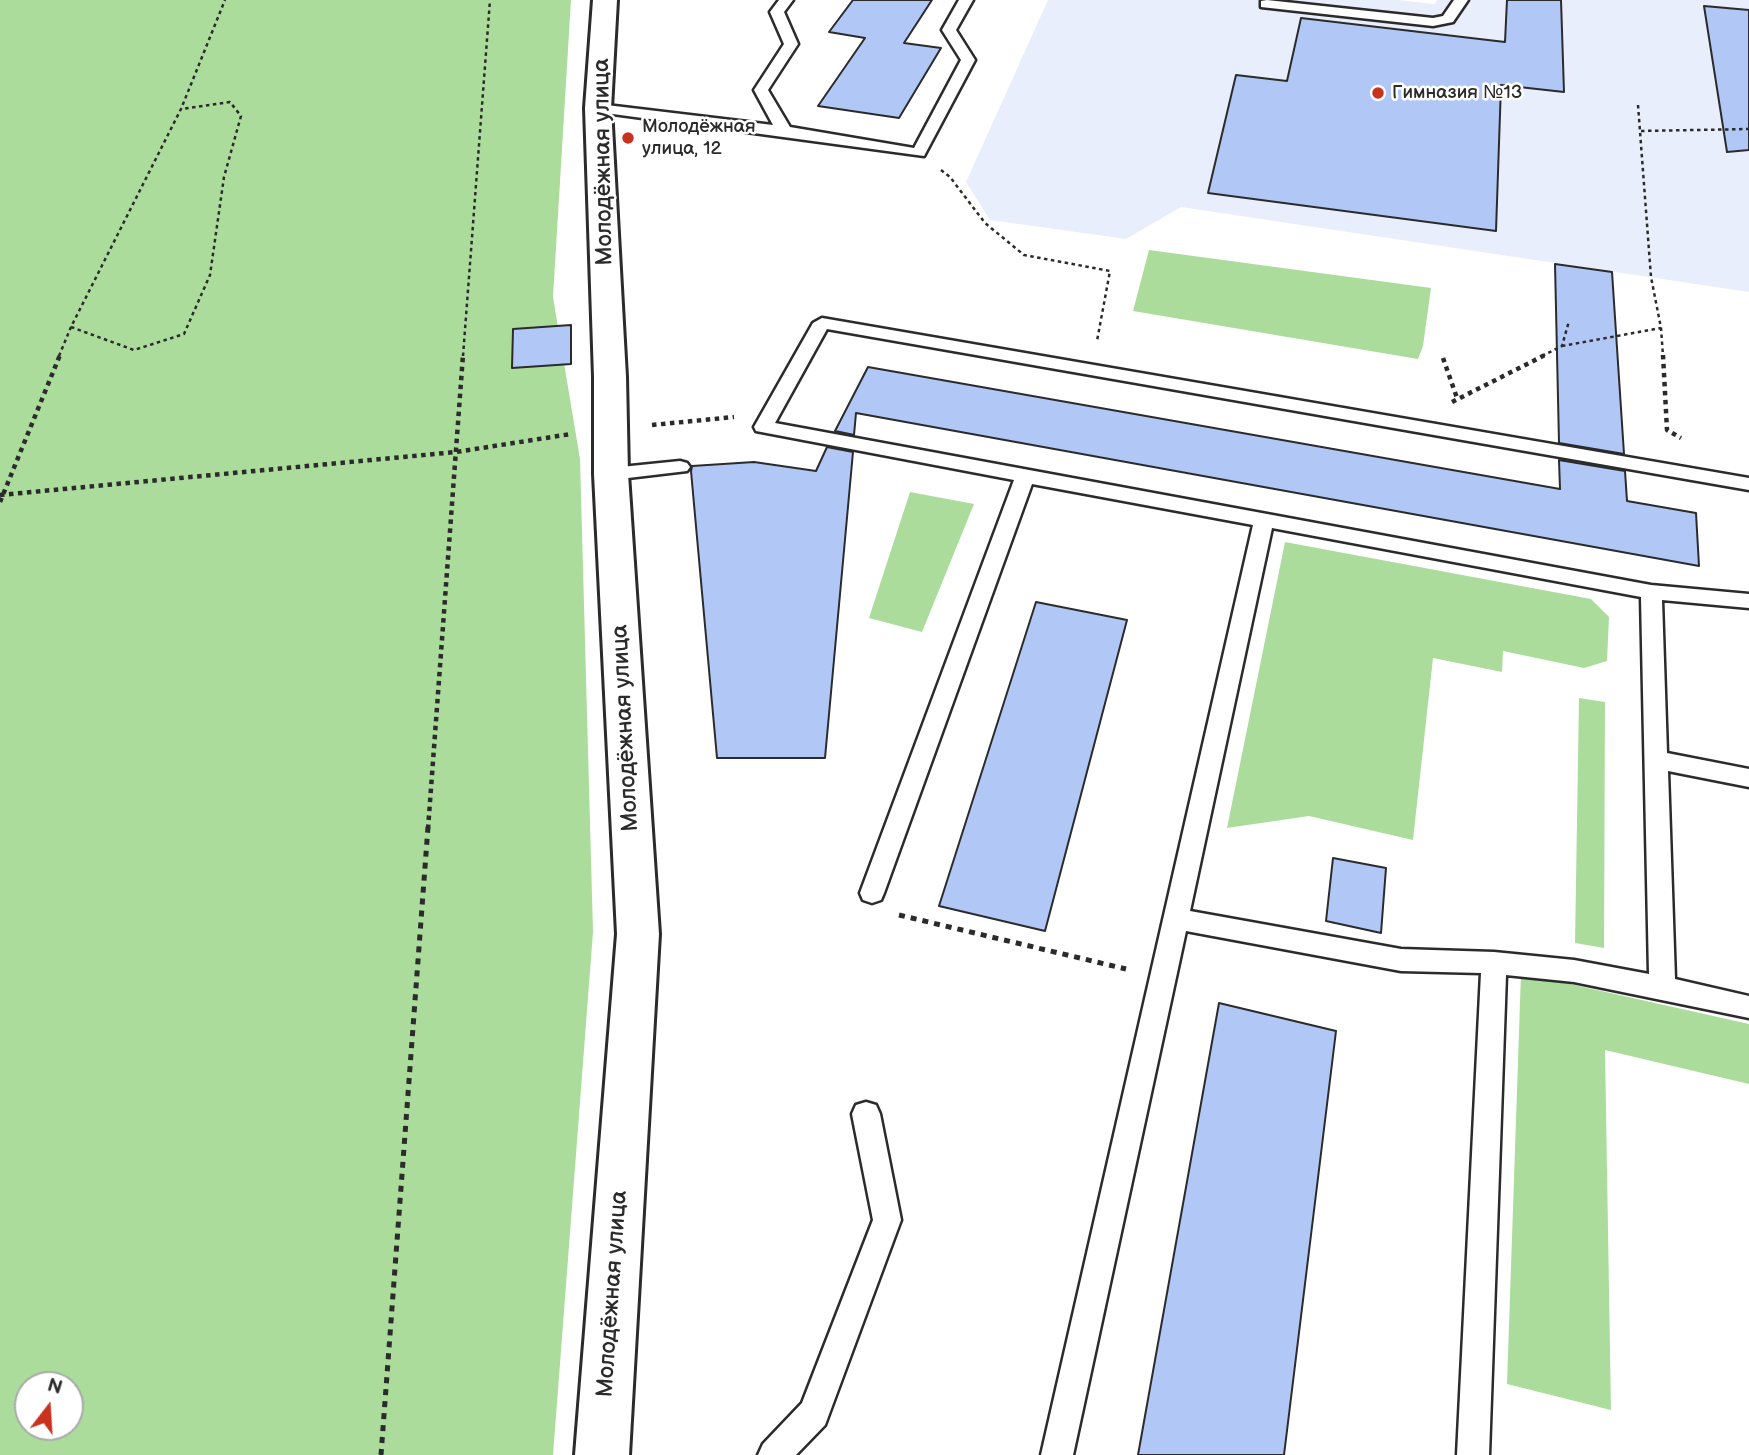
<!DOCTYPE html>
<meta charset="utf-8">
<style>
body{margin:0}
#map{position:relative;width:1749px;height:1455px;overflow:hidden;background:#fff;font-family:"Balsamiq Sans",sans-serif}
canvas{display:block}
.north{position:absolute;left:14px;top:1371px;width:70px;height:70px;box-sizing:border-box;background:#fff;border:2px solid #aaa;border-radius:50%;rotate:17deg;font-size:19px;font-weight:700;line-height:28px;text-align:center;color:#2b2b2b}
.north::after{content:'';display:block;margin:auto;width:24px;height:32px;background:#c8321e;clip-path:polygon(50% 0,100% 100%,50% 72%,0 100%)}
</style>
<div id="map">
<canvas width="1749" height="1455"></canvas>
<div class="north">N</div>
</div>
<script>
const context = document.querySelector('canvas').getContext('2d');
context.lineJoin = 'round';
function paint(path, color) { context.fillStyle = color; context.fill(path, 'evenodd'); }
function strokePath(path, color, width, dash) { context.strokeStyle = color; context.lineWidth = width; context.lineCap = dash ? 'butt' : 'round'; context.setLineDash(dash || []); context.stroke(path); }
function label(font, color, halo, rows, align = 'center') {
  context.font = font + ' "Balsamiq Sans",sans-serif'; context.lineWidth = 5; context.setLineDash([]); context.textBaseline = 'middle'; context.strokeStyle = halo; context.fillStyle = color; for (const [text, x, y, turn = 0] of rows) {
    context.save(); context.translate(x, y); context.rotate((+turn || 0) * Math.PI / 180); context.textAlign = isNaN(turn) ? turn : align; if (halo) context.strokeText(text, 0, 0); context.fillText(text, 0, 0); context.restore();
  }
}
const built = new Path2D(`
 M1048,0H1398L1435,4L1437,0H1749V292L1181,207L1126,239L990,220L966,182Z`);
const green = new Path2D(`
 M0,0H571L553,297L580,459L593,932L553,1455H0ZM28,1385H70V1427H28Z
 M1149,250L1431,288L1423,346L1418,359L1133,311Z
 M910,492L974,504L922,632L869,618Z
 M1285,542L1591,599L1609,617L1607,661L1584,668L1503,651L1502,672L1433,658L1413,840L1309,816L1227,828Z
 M1579,698L1605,702L1604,948L1575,943Z
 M1521,973L1749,1024V1084L1605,1050L1611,1410L1507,1384Z`);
const building = new Path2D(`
 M853,0H932L904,43L941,48L899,118L818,106L865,38L829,32Z
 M1507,0H1561L1564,92L1501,85L1496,231L1208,193L1236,75L1287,81L1301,18L1505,42Z
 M1704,6L1749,10V150L1727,152Z
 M1555,264L1612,272L1624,454L1559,443Z
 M571,325V364L512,368L513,329Z
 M868,367L1560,489L1559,460L1625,471L1627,501L1696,513L1699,566L856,413L854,435L835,431Z
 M827,447L853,452L825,758H717L691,471L692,466L754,462L816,471Z
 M1036,602L1127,620L1045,931L939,906Z
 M1333,858L1386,868L1381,933L1326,921Z
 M1219,1003L1336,1031L1284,1455H1138Z`);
const pathFar2 = new Path2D(`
 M1638,105L1651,277L1661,328L1663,356
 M1641,131L1749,129
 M941,170L950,177L985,223L1024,255L1110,271L1097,341
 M71,327L134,350L184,334L210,275L224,177L241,116L230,102L181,109
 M1562,346L1661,328
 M59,356L71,327L181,109L225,0
 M463,356L490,0
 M1542,356L1562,346L1569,321`);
const pathFar1 = new Path2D(`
 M1663,355L1667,430L1681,438
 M1443,358L1457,398
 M1452,402L1545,355
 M652,425L734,417
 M0,495L456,452L571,434
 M0,502L60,355
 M428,829L463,355`);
const path = new Path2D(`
 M899,915L1126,969
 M381,1455L428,827`);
const lane = new Path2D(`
 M779,0H793L784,12L798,44L768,90L790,127L914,148L961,60L942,30L959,0H973L956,30L975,60L924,156L598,112L591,108L598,104L773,125L754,90L784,44L770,12Z
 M1267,0L1433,18L1443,16L1454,0H1468L1453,22L1433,26L1261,7V1Z
 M822,318L1749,478V490L827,329L775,423L1651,585L1749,594V608L1662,600L1667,753L1749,769V787L1668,771L1675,979L1749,996V1018L1574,982L1506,975L1489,1455H1457L1481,973L1401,971L1186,931L1073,1455H1041L1253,525L1032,484L884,893L881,900L872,903L863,900L860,893L1014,480L756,431L754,427L813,323ZM1272,528L1641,597L1649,974L1574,960L1494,952L1401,949L1190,911Z
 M680,461L687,463L690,467L687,471L611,480L604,478L601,474L604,470L611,468Z
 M866,1102L876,1105L880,1114L901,1220L825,1425L796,1455H758L763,1444L802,1403L873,1220L852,1114L856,1105Z`);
const street = new Path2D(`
 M593,0H617L611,108L626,377L628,474L659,934L629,1455H575L617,934L594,474V377L585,108Z`);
const markers = [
 [1378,93,7,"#c8321e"],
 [628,138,7,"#c8321e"]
];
const farPoinames = [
 ["Гимназия №13",1392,93],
 ["Молодёжная",642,127],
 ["улица, 12",642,149]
];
const streetNames = [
 ["Молодёжная улица",604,162,-91],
 ["Молодёжная улица",626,728,-93],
 ["Молодёжная улица",613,1294,-86]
];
paint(built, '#e8eefc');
paint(green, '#abdc9c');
paint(building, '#b1c7f5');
strokePath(building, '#2b2b2b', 2);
strokePath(lane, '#2b2b2b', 5);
strokePath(street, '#2b2b2b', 6);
strokePath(pathFar2, '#2b2b2b', 2.5, [3.5, 3.5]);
strokePath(pathFar1, '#2b2b2b', 4.5, [4.5, 4.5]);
strokePath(path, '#2b2b2b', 5, [6, 6]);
paint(lane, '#fff');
paint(street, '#fff');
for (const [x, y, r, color] of markers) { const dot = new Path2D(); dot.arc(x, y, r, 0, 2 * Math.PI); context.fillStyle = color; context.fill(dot); strokePath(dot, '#fff', 2.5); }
label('19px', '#2b2b2b', '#fff', farPoinames, 'left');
label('23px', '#2b2b2b', '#fff', streetNames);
</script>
